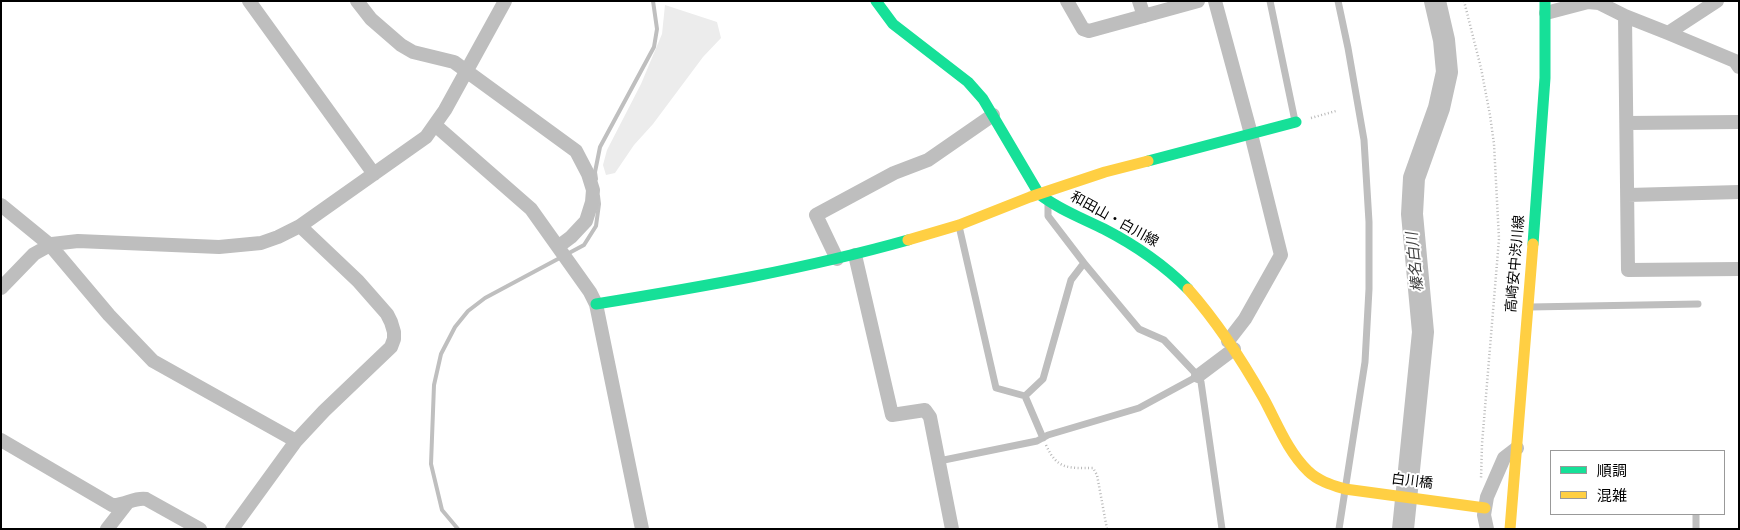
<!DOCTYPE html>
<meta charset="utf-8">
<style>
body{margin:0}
#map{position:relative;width:1740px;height:530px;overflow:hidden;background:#fff;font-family:"Sofia Sans Condensed","Noto Sans JP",sans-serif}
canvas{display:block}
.frame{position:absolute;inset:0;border:2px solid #000;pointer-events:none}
.legend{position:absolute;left:1550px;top:450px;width:175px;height:65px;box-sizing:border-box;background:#fff;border:1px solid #999;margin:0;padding:6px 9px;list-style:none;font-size:15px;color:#000}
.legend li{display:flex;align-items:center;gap:10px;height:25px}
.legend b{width:25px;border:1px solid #999}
</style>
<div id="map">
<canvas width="1740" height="530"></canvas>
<div class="frame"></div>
<ul class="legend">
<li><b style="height:6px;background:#16e098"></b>順調</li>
<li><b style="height:6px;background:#ffcf43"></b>混雑</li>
</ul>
</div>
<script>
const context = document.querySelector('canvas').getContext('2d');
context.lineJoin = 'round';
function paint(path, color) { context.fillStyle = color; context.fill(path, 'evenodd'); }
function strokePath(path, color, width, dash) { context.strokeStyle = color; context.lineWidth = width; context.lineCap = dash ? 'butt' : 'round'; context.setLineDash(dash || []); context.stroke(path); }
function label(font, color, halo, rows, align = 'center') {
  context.font = font + ' "Sofia Sans Condensed","Noto Sans JP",sans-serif'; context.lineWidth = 4; context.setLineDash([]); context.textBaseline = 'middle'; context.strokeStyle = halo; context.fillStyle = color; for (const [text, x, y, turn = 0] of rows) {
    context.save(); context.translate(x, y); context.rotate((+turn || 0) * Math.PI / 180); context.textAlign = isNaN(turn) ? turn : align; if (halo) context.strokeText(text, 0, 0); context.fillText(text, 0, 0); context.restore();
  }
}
const green = new Path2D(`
 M665,5L717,22L721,38L703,57L653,124L634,145L615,173L606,175L603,165L607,150L641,84L662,34Z`);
const stream = new Path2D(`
 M596,179L595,172L600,147L654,47L657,29L653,1
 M458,529L442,510L431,464L434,385L441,354L455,327L468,311L485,298L584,245L596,226L599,204L598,196`);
const river = new Path2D(`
 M1403,529L1423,332L1412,214L1414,178L1439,108L1447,72L1444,40L1435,1`);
const path = new Path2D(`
 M1464,1L1481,68L1490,115L1494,144L1499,239L1482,444L1481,479
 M1311,118L1336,111
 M1046,445C1057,470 1069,468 1093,468L1097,475L1107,529`);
const lane = new Path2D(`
 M1270,1L1295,121
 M1338,1L1348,48L1364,140L1369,222V289L1365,362L1339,529
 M1048,203V216L1084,263L1139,329L1164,340L1198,376L1201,382L1222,529
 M959,226L996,388L1025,396L1043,438
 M1530,307L1698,304
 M1025,396L1043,379L1071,280L1084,263
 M939,461L1037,441L1048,435L1139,408L1198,376
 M1696,529V514`);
const street = new Path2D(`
 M249,1L374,174
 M357,1L371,19L401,45L413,52L454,62L576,151L588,174L593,190L592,202L586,221L571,237L559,246
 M1067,1L1083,29L1089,31L1198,1
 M1139,1L1144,16
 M1215,1L1251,134L1281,255L1245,319L1228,341
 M1546,13L1588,2L1599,3L1625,16L1668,33L1735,61L1739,67
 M1625,16L1628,270L1739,269
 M1668,33L1717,1
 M1627,123L1739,122
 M435,125L531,209L590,292L596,304L642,529
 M1628,195L1739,192
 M1,205L50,245L109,315L153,361L296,441
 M855,255L892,415L925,410L930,417L952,529
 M837,259L816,215L894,173L928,160L993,115
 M1,288L34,254L52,244L78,241L219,247L261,243L278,237L300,226L426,137L445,110L505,1
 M1198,376L1234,349
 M1,440L112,505C124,506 134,497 146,499L200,529
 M107,529L128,502
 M232,529L296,441L324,411L391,347L394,339V332L391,322L387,314L358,281L300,226
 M1487,529L1484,515L1487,497L1504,458L1517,448`);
const fast = new Path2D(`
 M876,1L893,24L968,82L983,99L1039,194C1058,209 1082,218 1104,229C1135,245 1163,264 1188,289
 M1148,161L1296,122
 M1533,244L1545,78V1
 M596,304C701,287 805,269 908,240`);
const slow = new Path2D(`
 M908,240L959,225L1030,197L1105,172L1148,161
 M1188,289C1218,323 1242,360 1264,399C1277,423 1288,452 1308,471C1318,481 1332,485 1345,489L1485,508
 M1510,529L1533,244`);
const streetNames = [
 ["和田山・白川線",1114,220,29],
 ["高崎安中渋川線",1516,264,-85],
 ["白川橋",1412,482,7]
];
const waterNames = [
 ["榛名白川",1416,262,-96]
];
paint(green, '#ececec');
strokePath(stream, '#bfbfbf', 4);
strokePath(river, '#bfbfbf', 22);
strokePath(path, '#b9b9b9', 2.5, [1, 2.5]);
strokePath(lane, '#bebebe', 7);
strokePath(street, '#bebebe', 14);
strokePath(fast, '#16e098', 11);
strokePath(slow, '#ffcf43', 11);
label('14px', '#000', '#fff', streetNames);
label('italic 15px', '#444', '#fff', waterNames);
</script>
